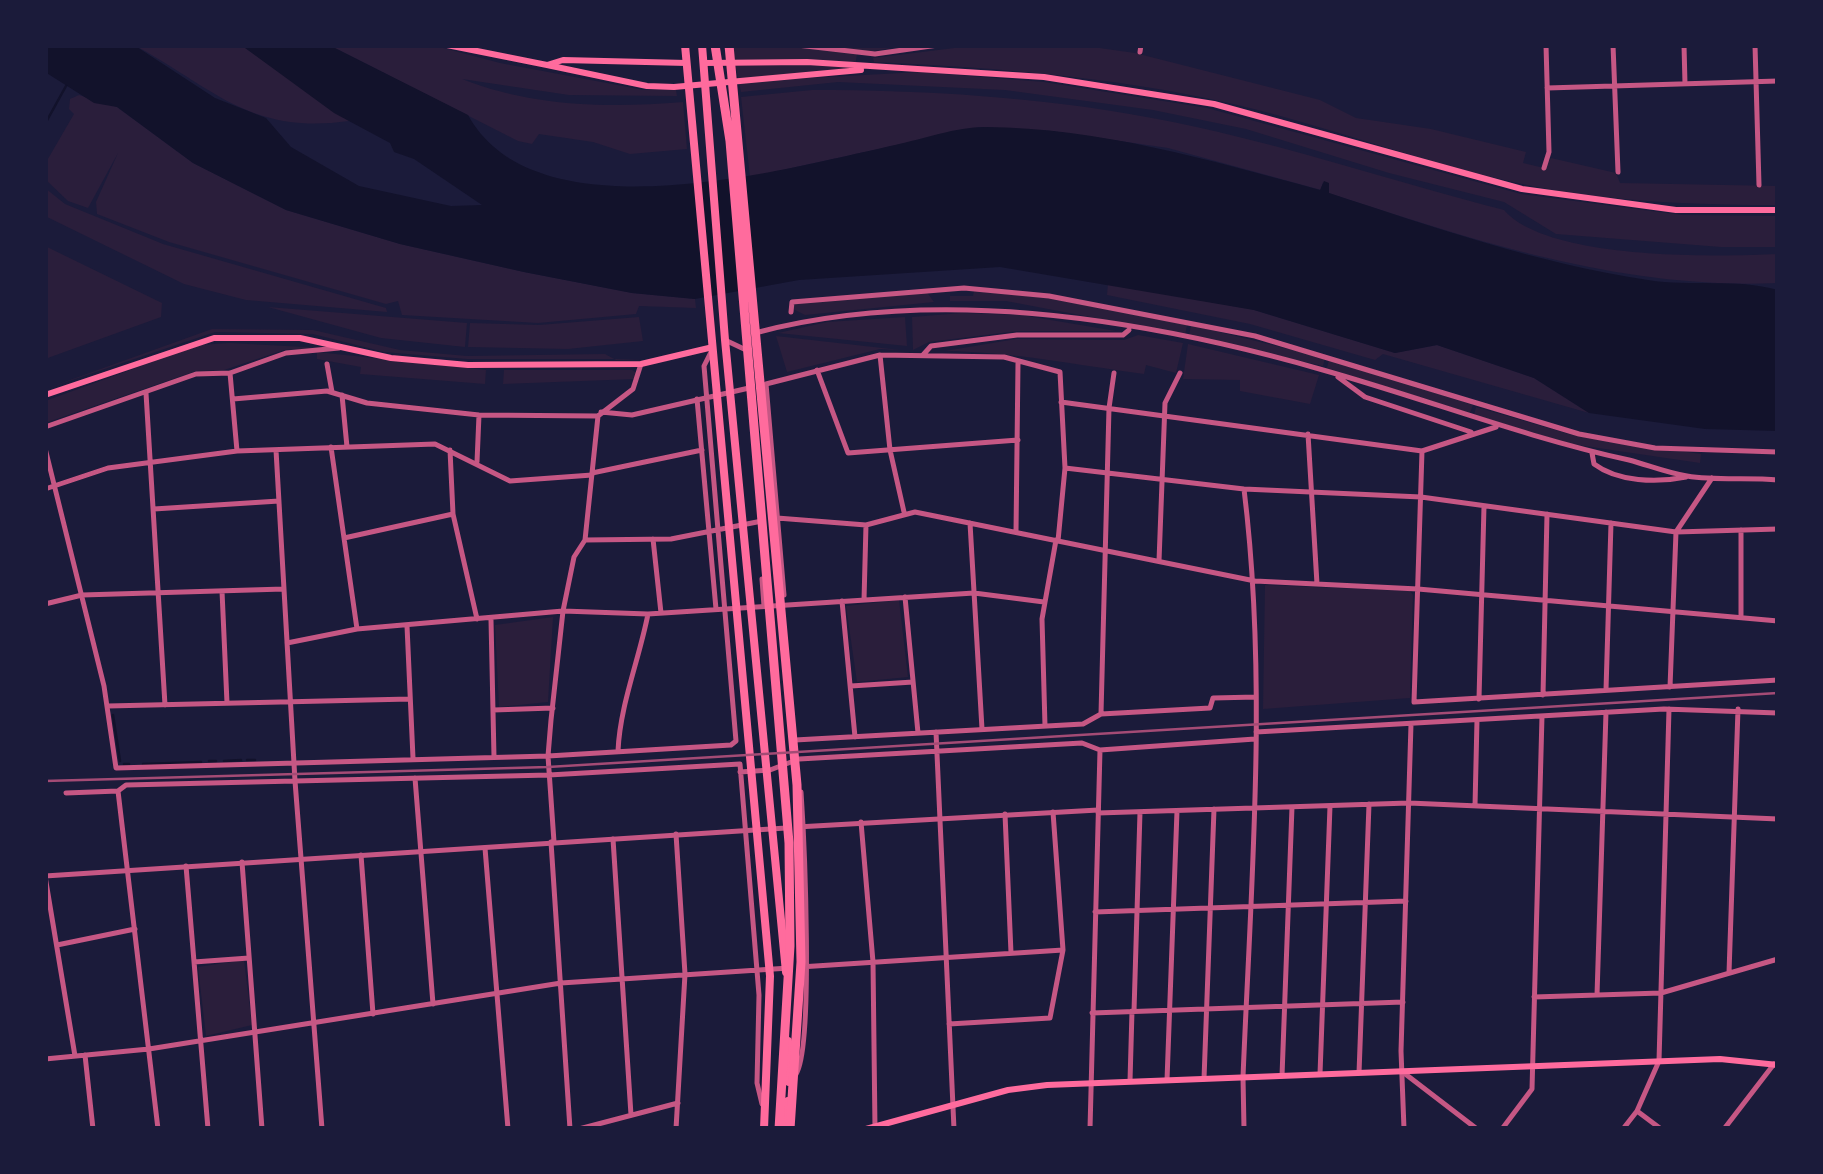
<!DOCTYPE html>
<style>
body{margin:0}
#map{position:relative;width:1823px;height:1174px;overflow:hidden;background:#1b1b3a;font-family:Jost,sans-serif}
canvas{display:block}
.frame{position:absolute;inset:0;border:48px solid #1b1b3a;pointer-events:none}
</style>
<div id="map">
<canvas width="1823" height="1174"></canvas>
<div class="frame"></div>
</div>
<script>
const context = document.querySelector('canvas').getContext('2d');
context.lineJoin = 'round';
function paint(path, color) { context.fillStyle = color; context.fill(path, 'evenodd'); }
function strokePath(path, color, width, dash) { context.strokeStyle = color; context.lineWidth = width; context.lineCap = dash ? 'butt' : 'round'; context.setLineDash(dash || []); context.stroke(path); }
const green = new Path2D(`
 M134,45H241L349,121C249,135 214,88 134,45Z
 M329,45H432L500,63L644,90H676L677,96L569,95L462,79C533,107 608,108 683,102L687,149L630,154L593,142L539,134L532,144L518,141Z
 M731,45H908L857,54L855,67L790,79L920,72L1044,82L1207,108L1521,194L1682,215L1778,216V247H1721L1556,234L1504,202L1389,173L1246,129L1153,110L1005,90L838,82L741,92Z
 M979,45H1078L1135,53L1320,100L1356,118L1431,129L1526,152L1523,163L1544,168L1551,158L1616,173L1620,183L1778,186V205C1709,205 1642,203 1573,193C1466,178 1363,137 1258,110C1132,78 1003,68 874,62L873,58Z
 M812,90C925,90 1041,97 1152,118C1271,140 1387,180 1504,210C1547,260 1713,257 1778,254V283C1623,290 1475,241 1329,193L1323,182L1321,190L1168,148L1051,131L980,127L750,177L741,97Z
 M79,95L117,107L193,163L286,210L400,244L524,272L632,293L695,299L696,308L639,306L636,314L538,323L402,315L398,301L386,304L169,242L97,214L96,202L118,153L88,208L68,201L45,179V164L74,114L69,109L70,99Z
 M45,188L65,204L163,244L386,308L387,312L246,300L184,284L45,216Z
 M45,246L162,303L161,317L45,359Z
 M1108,283L1254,310L1395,353L1437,345L1534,378L1589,413L1383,354L1375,360L1250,324L1107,295Z
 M926,291L934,302L805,315L793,309L794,303Z
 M974,291L1047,298L1187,325L1185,335L1006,301H950V296H973Z
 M268,307L467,323L465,347L381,338Z
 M962,313L1021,315L1116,331H1018L929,342L913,350L912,317Z
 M639,317L643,341L568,349L468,347L470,323L539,325Z
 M905,317L907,346L778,333L827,322Z
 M1191,325L1325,358L1323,366L1189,336Z
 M212,329L313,330L400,350L467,356L605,354L616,360L641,359H467L384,352L313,334L215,332L45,389Z
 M1138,335L1183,343L1176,373L1146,365L1144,374C1077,365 1013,352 945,351L1016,339L1124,340Z
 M776,336L900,350L880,349L787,372Z
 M230,343L323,348L284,350L224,370L196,371L45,423V401L199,345Z
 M1188,344L1319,375L1310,404L1240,391V380L1183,379Z
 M317,352L486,370L485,384L360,374L361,367L317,359Z
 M1329,359L1473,405L1470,413L1327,368Z
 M504,370H632L637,373L635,379L503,384Z
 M1476,407L1576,436L1701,454L1700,463L1571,444L1474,415Z
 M1265,585L1410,591L1413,595L1410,698L1263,709Z
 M899,600L908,677L857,682L846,606Z
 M553,617L548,702L499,707L495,625Z
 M244,960L252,1025L206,1036L198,967Z`);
const water = new Path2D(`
 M45,45H134L215,98L266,118L291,147L359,186L451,206L482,205L414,159L394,152L390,143L334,113L241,45H329L468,115C536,239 785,169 895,145C923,139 956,127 985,127C1100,128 1210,160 1320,190L1324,181L1329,183V193C1433,227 1540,264 1648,280C1691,287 1735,278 1778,290V431L1705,429L1589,413L1534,378L1437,345L1395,353L1254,310L1000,267L799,280L695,299L632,293L524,272L400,244L286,210L193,163L117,107L94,103L45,72Z`);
const stream = new Path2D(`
 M45,124L66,86
 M113,715L120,761
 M247,760H255
 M209,761H216
 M224,761L241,760
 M124,764H129
 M143,764L201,762`);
const minor = new Path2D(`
 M797,45L875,54L938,45
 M1613,45L1618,172
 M1684,45L1685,84
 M1755,45L1759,185
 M1140,52L1141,45
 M1547,88L1778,81
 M1544,168L1549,152L1546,45
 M791,312L792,302L964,288L1049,296L1255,336L1579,434L1655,448L1778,452
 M755,333C936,285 1145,319 1323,370C1426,399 1524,437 1629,460C1648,465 1667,473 1687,476C1717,481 1748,477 1778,480
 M725,340L744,349
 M880,355L890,450L904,512
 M923,355L931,346L1017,335H1123L1129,330
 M327,364L332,392
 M817,370L848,453L1018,440
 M230,373L237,451
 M1338,377L1365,397L1471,432
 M146,393L165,705
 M342,395L347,447
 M233,399L327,391L367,403L479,415L597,416
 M697,399L716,609
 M1061,402L1422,451L1496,427
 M601,412L632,415L749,388
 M45,427L196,374L230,373L286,353L339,348
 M1308,434L1317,584
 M331,447L357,629
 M45,448L104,686L116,768L548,756L731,745L736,741L704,366L713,348
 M276,450L295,781L322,1129
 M450,450L453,514L477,619
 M1422,451L1414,702L1778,680
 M1592,453L1594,464C1618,482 1657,483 1686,477
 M477,462L479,415
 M1065,468L1244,489L1421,497L1676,532L1778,529
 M592,473L702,450
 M45,489L108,468L237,451L435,444L510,481L592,475
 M154,509L279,501
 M777,518L866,525L915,512L1255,581L1418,589L1778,621
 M970,523L982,729
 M1016,532L1018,363
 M344,538L453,514
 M653,539L661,613
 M585,540L671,539L762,521
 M1159,561L1165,403L1180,373
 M762,579L764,606
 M222,591L227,703
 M784,595L766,384L880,355L1004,357L1060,372L1065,468L1058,541
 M905,597L918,733
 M864,600L866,525
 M842,601L855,737
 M45,604L82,595L284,589
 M1741,617V530
 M491,620L494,757
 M407,626L413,758
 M287,643L357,629L563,611L648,614L974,593L1044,602
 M851,686L913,682
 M1670,687L1676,532L1712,478
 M1606,690L1611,523
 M1543,695L1547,514
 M1479,699L1484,506
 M108,706L410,699
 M493,710L553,708
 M1101,714L1109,408L1114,373
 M1045,726L1042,619L1056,540
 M936,732L954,1129
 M1256,732L1664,709L1778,713
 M795,740L1083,724L1101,714L1210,708L1213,698L1256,697
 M618,751C620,705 639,660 648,614
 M740,772L770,770L799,759L1082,743L1100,750L1255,739
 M415,778L433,1004
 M66,793L118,791
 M1475,806L1477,720
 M1098,813L1409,803L1778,819
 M1005,814L1011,953
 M861,822L873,962L875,1129
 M613,839L631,1115
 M551,842L570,1129
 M554,842L548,756L551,720L563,611L574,557L585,540L598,416L633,389L641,364
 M485,848L508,1129
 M361,855L373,1014
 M242,862L262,1129
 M186,866L208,1129
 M45,876L75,1056
 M1095,912L1406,901
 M57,945L135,929
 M194,962L249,958
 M800,967L1063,950L1053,812
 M1729,973L1738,709
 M1597,995L1606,712
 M1534,997L1661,993L1778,959
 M1134,1011L1140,812
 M1092,1013L1403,1002
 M949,1024L1050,1018L1063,950
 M85,1055L93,1129
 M45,1059L149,1049L561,983L789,968
 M1359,1073L1369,804
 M796,1074C814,1047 804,836 801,792
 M1320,1074L1330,806
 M1282,1076L1292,807
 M1243,1077C1251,882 1268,684 1244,489
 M1204,1079L1214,809
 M1167,1080L1177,811
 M1130,1081L1132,1011
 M1637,1111L1661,1129
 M158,1129L118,791L126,785L549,775L740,764L759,995L757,1083L762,1104
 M579,1129L678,1103
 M676,1129L685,974L676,834
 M1090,1129L1100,750
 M1404,1129L1401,1051L1411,724
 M1502,1129L1532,1089L1542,716
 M1623,1129L1637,1111L1659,1061L1669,709
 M1724,1129L1774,1064`);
const tertiary = new Path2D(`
 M797,827L1098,810
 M45,876L786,828
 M1404,1073L1477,1129
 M1243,1077L1244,1129`);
const secondary = new Path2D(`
 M447,45L547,65L563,60L687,63
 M704,63L807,62L1044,77L1214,104L1522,189L1676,210H1778
 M547,65L647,86L674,87L861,70
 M45,395L214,338H300L391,358L468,365L641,364L713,347
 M866,1129L1008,1090L1047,1085L1720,1059L1778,1065`);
const trunk = new Path2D(`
 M685,45L770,976L764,1129
 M702,45L725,340L786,972
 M788,1041L789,1082
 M786,1129L788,1101`);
const motorway = new Path2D(`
 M715,45L730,141L789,843L790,946L779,1129
 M729,45L797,785L801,962L790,1129`);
const rail = new Path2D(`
 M45,781L548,767L1778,693`);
paint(green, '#2a1e3b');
paint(water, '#12122b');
strokePath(stream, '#12122b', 2.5);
strokePath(minor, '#c65784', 5);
strokePath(tertiary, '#c65784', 5);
strokePath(secondary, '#ff6b9d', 6);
strokePath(trunk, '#ff6b9d', 8);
strokePath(motorway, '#ff6b9d', 9);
strokePath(rail, '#a44b75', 2.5);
</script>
